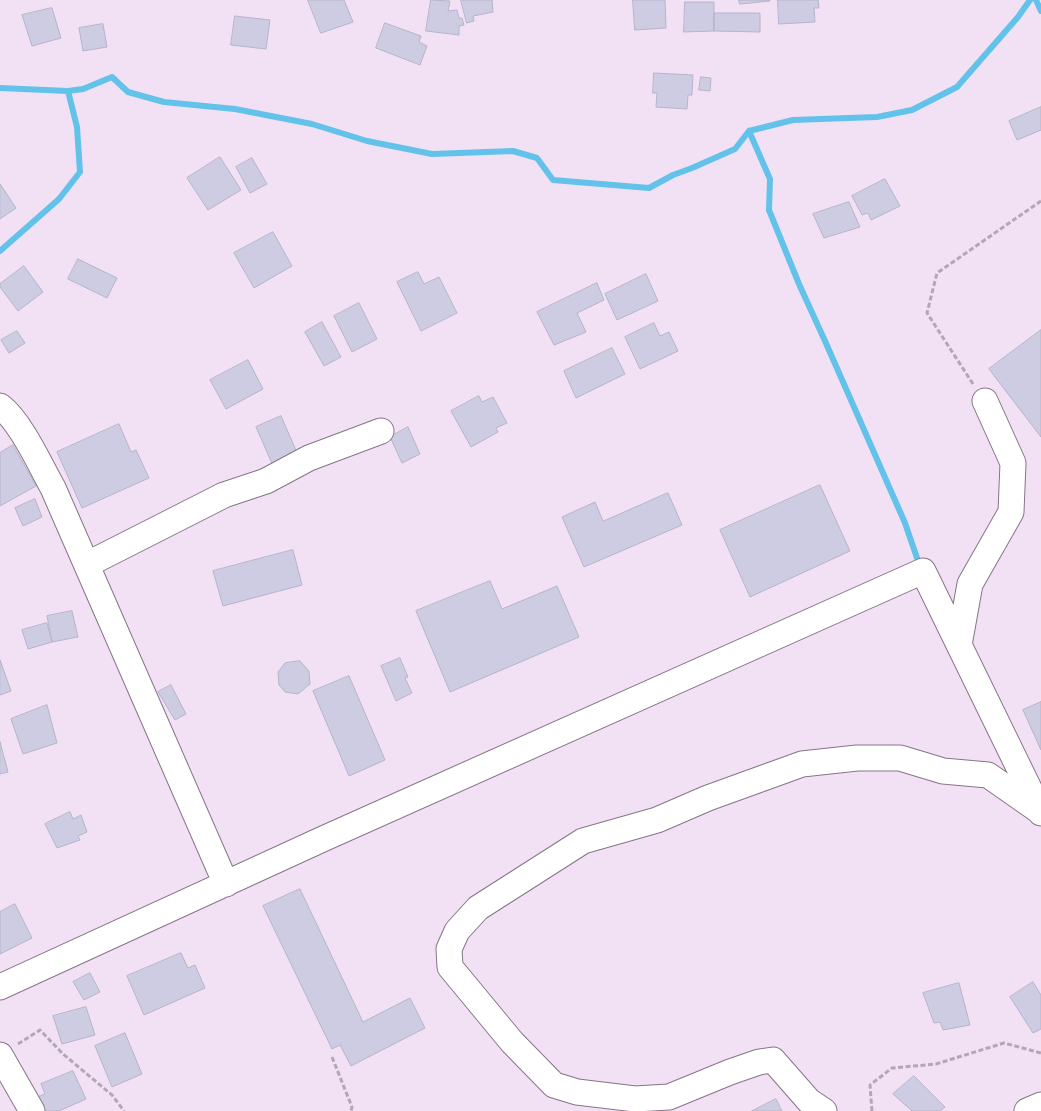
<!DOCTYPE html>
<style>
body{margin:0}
canvas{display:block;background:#f2e1f4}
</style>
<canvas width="1041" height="1111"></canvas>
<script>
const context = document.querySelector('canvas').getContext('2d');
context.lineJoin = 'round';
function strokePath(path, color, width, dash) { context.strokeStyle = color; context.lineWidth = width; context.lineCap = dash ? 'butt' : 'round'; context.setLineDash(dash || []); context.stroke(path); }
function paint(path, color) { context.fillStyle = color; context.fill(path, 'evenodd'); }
const stream = new Path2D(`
 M1036,0L1041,11
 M0,88L68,91L83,89L112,77L128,92L164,102L235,109L312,124L367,141L432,154L513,151L537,158L553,180L649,188L673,175L692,168L735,149L749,131
 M0,251L59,199L80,172L77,127L68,91
 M917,558L905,523L825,341L799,284L769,210L770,179L749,131L793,120L877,117L912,110L957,87L1018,17L1030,0`);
const building = new Path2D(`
 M308,0H344L353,22L321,33Z
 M431,0L450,1L448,11L457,10L459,18H462L464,25L459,26V35L426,31Z
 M461,0H492L493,12L473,16L474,21L467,23Z
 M633,0H665L666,28L635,30Z
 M739,0H770V1L740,4Z
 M778,0H818L819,8H814L815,22L779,24Z
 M685,2H714V31L684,32Z
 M52,8L61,38L32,46L22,15Z
 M714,13H760V32L714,31Z
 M235,16L270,20L266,49L231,45Z
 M385,23L421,36L419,42L427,46L420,65L376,48Z
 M103,24L107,47L83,51L79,28Z
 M654,73L693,75L692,95H688L687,109L656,107L657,93H653Z
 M701,77L711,78L710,91L699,90Z
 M1041,107V130L1017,140L1009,121Z
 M220,157L241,190L208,210L187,178Z
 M252,158L267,184L250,193L236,167Z
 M885,179L900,206L871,220L868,213L862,215L852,196Z
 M0,184L16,208L0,219Z
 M849,202L860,227L824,238L813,214Z
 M273,232L292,266L254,288L234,253Z
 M78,259L117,278L107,298L68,279Z
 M24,266L43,292L18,311L0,287V284Z
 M418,272L424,284L439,277L457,313L421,331L397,282Z
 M646,274L658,301L617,320L605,294Z
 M597,283L604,300L577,313L586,332L554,345L537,312Z
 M359,303L377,339L352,352L334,316Z
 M322,322L341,357L324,366L305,332Z
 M654,323L660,336L669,332L678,351L640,369L625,337Z
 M1041,330V437L989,369Z
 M17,331L25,343L9,353L1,340Z
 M612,348L625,374L576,398L564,371Z
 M248,360L263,389L226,409L210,380Z
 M479,396L482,402L493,397L507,423L496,428L498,432L471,447L451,411Z
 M281,416L299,457L274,468L256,427Z
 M119,424L131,452L136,450L149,478L82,508L57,452Z
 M408,427L420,454L402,463L390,437Z
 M13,445L36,486L0,506V453Z
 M820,485L850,551L750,597L720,530Z
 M668,493L682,525L584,567L562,517L595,502L603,521Z
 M35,499L42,517L23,526L15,508Z
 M293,550L302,585L223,606L213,571Z
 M490,581L502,609L557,586L579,637L450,692L416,611Z
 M72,611L78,637L52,642L47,616Z
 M47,623L52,642L28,649L22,630Z
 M400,658L408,677L405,678L412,693L396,701L381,666Z
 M0,660L11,691L0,695Z
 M300,661L309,671L310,684L298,694L285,692L279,685L278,672L285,663Z
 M349,676L385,760L349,776L313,691Z
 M171,685L186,714L175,720L158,692Z
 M1041,702V750L1023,710Z
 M47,705L57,743L23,754L11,719Z
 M0,742L8,772L0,774Z
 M70,812L73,819L81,815L87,832L78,836L80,840L57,848L45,824Z
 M300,889L363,1022L410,998L425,1028L351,1066L340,1045L332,1049L263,906Z
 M15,904L32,938L0,954V912Z
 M181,953L188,968L195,965L205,988L144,1015L127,976Z
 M90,973L100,992L84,1000L73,982Z
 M1033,982L1041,995V1029L1033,1033L1010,997Z
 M959,983L970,1025L943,1030L940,1022L934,1023L923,993Z
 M86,1007L95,1035L62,1044L53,1016Z
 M125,1033L142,1074L112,1087L95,1046Z
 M73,1071L86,1099L59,1111H44L37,1097L45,1094L41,1084Z
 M914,1076L945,1107L940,1111H912L893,1094Z
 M776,1099L782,1111H752Z`);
const path = new Path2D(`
 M973,384L927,313L937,273L1041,201
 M18,1044L40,1030L63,1054L112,1095L124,1111
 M332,1057L352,1107L351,1111
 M872,1111L870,1085L892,1068L936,1064L1004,1043L1041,1053`);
const minor = new Path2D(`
 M0,406C21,422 40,465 53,488L226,884
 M88,564L224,495L266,481L309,458L381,431
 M959,645L970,584L1011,512L1013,463L985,401
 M0,987L325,838L923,571L1041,813
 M0,1055L32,1111
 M824,1111L809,1101L773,1060L759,1062L730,1072L669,1097L635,1099L577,1092L554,1085L512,1042L450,967L449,949L457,931L478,908L583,841L657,820L708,798L802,764L857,758H900L943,771L988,775L1038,810
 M1027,1111L1041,1105`);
strokePath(stream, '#63c2e9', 6);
paint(building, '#cdcce2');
strokePath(building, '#b5b4ca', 1);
strokePath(minor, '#857686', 27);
strokePath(path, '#b3a6b5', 3, [5, 2.5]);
strokePath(minor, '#fff', 25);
</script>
